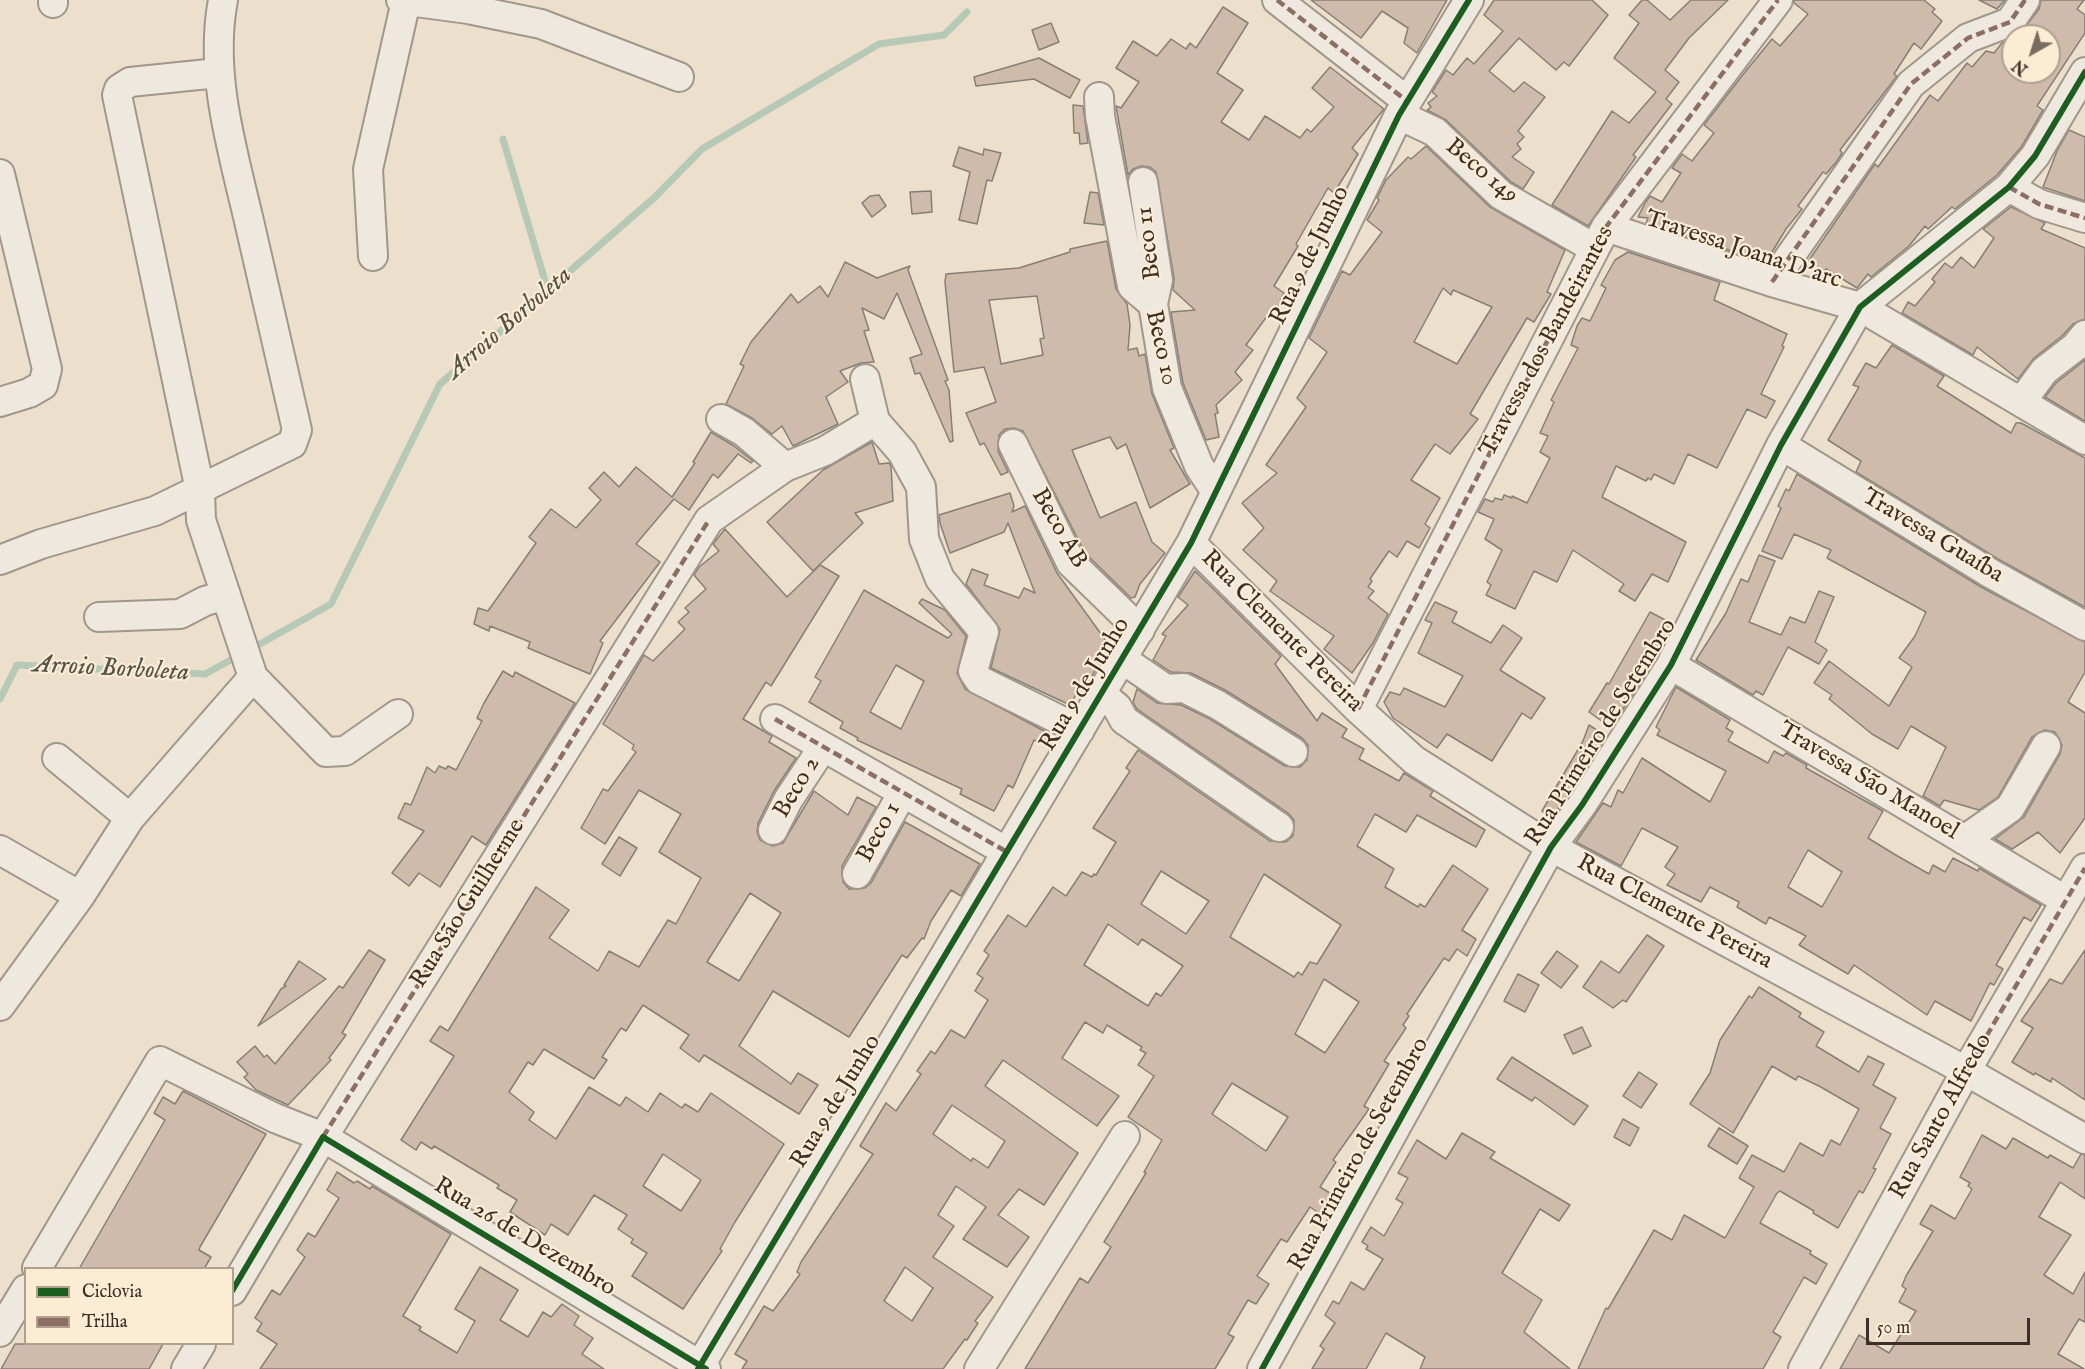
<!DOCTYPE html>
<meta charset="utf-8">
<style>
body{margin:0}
#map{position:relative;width:2085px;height:1369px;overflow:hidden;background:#ecdfcb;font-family:"IM FELL English",serif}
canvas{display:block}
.legend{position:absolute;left:24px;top:1267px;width:210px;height:78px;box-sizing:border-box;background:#fcecd4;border:2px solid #afa08f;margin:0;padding:8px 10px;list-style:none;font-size:18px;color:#3b2f28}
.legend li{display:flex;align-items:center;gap:12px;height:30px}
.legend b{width:30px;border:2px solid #afa08f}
.north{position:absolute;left:2001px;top:24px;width:60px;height:60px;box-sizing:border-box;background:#fcecd4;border:2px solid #afa08f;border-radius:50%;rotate:219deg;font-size:16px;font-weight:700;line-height:24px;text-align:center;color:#3b2f28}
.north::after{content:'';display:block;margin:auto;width:21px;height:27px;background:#796d61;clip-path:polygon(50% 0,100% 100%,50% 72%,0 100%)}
.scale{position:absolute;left:1866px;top:1318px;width:164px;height:27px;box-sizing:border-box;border:3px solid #3b2f28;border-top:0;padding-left:8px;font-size:18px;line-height:21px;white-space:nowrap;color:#3b2f28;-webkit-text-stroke:4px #fcecd4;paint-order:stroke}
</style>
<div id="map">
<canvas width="2085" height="1369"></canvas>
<ul class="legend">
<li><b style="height:8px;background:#1b5e20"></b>Ciclovia</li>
<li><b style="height:8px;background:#8d6e63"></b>Trilha</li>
</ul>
<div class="north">N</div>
<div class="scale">50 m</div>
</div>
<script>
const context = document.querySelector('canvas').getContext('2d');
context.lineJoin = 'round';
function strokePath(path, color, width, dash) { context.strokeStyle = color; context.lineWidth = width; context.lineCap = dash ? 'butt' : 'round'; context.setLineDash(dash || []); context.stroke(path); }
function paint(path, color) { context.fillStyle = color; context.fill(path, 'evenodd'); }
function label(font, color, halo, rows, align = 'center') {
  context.font = font + ' "IM FELL English",serif'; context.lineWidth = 4.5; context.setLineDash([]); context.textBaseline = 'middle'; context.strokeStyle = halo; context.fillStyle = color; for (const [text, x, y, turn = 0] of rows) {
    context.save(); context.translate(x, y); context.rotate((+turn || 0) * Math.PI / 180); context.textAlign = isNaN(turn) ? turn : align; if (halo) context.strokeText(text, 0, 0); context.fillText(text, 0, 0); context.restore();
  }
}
const stream = new Path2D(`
 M503,139L548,291
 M251,649L331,604L440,384L655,197L702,149L879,44L944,35L967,12
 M0,699L17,665L205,674L238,656`);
const building = new Path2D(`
 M1311,0H1447L1417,53L1404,43L1408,28L1382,11L1361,38Z
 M1494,0H1592L1608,15L1569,66L1564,62L1556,70L1519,38L1489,71L1514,92L1524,82L1545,97L1518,131L1524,137L1517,144L1521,149L1512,157L1534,172L1523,189L1511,182L1446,120L1427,110L1431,107L1428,103L1437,96L1432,92L1446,70L1453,75L1467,58L1474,64L1503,31L1484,15Z
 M1642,0H1647L1670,20L1691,0H1728L1689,38L1665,70L1679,82L1666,99L1672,104L1633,155L1636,157L1588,226L1552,205L1612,111L1629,123L1656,92L1614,58L1639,23L1629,15Z
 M1794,0H1924L1935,9L1932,12L1942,21L1921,49L1914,43L1894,74L1897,76L1840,150L1842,153L1837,161L1826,174L1823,172L1798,206L1802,209L1786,229L1766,262L1646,223L1648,218L1638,217L1645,203L1650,196L1662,202L1681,173L1672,168L1682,154L1692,161L1714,133L1704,125L1745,72L1772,39L1780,46L1808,14L1794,3Z
 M1979,0H2005L1997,9Z
 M2041,0H2084L2077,9L2085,15V33L2037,106L2043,110L2022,146L1997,175L1955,209L1952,207L1928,229L1925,226L1909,246L1871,277L1868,274L1857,288L1826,269L1823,274L1805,266L1875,164L1878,167L1930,95L1938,101L1967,63L1972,67L1986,51L1994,53L2002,43L2013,39V72H2049V36H2018L2039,9Z
 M1223,7L1248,23L1217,73L1243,90L1221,122L1249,140L1265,116L1300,138L1307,129L1311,132L1334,107L1312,88L1330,67L1384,109L1352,148L1358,154L1334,193L1328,188L1296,244L1298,246L1274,286L1284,293L1276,311L1273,308L1246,345L1253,350L1235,372L1242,380L1216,405L1218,413L1215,414L1219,437L1206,440L1183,383L1171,312L1195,310L1173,290L1174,278L1156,172L1150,167L1141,166L1133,169L1128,175L1116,106L1121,108L1139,82L1116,68L1133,41L1157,56L1171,39L1186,49L1190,43L1196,48Z
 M1051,23L1059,42L1039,50L1032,30Z
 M1039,58L1080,80L1070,98L1034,79L976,86L974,77Z
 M1073,105L1083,106L1088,143L1080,144L1079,133H1074Z
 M2069,130L2085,137V201L2043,187L2057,151Z
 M1426,146L1490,207L1565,250L1547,292L1551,294L1534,322L1527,318L1470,414L1478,419L1450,454L1435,444L1411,480L1440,498L1425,524L1430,528L1419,548L1407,541L1397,557L1389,551L1370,579L1372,581L1368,587L1374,591L1368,598L1388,614L1373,643L1352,673L1324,649L1334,636L1270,591L1277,581L1243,550L1264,528L1242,503L1277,473L1266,465L1306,407L1297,398L1327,352L1309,338L1342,271L1350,275L1382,232L1367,220L1379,200L1377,198L1386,180L1408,157L1411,159ZM1443,288L1451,295L1453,290L1492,307L1457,364L1414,342Z
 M959,147L983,155L984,149L1001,153L992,181L987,180L977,224L959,220L970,172L953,166Z
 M931,191L932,212L912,214L910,192Z
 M1090,192L1098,193L1104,225L1084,223Z
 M879,195L886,206L872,217L862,203L870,196Z
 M2011,207L2045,223L2041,229L2085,248V319L2073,324L2063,335L2034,358L2018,379L1977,347L1973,355L1902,313L1908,302L1915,306L1935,282L1932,279L1945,263L1952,268L1961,257L1974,268L1994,238L1983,229Z
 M1107,241L1116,289L1127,304L1130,325L1128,350L1137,348L1139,356L1145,354L1152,394L1174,448L1170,450L1190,484L1150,508L1126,444L1117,449L1110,437L1072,450L1100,518L1136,502L1152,542L1165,553L1140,584L1135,597L1131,598L1085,553L1023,431L1014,428L1005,429L999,435L998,451L1008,472L1001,475L984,443L980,445L966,413L996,402L984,367L954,372L945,282L946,274L1019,268L1070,252V249ZM1037,296L1044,338L1040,339L1043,355L1001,364L989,300Z
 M1628,252L1720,282L1714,300L1787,334L1782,346L1784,347L1761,394L1775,401L1766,418L1747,409L1717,468L1688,454L1674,484L1654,474L1651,480L1648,478L1646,481L1616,466L1602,497L1686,542L1668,582L1652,574L1635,601L1619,591L1624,584L1573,550L1557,582L1534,571L1515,609L1486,595L1491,585L1487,582L1502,550L1485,539L1494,519L1478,512L1485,499L1493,502L1495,498L1502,500L1504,495L1512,498V496L1527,503L1550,458L1540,452L1548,436L1540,433L1554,402L1551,400L1578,348L1571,345L1577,326L1582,318L1590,321L1606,288L1601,285L1615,260Z
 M845,262L877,278L910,266L908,270L948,380L945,381L949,390L953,441L950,442L920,373L915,374L910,358L922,354L897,293L884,319L862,308L869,330L864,331L874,362L861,363L840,371L848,382L826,397L838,424L793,446L782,426L772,434L752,418L726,404L744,366L740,364L751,342L791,294L798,303L820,286L828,297Z
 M1892,345L1944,376L1937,386L2011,433L2016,423H2021L2085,458V607L1998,559L1856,472L1861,461L1828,440L1859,387L1853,385L1866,363L1876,368Z
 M2085,360V421L2045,397L2056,383Z
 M711,432L734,446L753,461L751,463L738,454L718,478L713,474L689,510L674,499L636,544L660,562L600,641L603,643L590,674L528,648L530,642L490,626L489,631L474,624L478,608L488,611L536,543L529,537L551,509L576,528L601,500L589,488L604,472L619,487L636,467L672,497L695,463L693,462Z
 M872,442L879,464L889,463L891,466L893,501L855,513L863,523L813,571L767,522L823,470Z
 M1797,474L1981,587L2085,642V672L2068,702L2085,713V818L2060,853L2038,832L2012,849L1995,839L2024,817L2060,754L2062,745L2055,732L2045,730L2032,737L1998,797L1979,810L1944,800L1940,806L1923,796L1946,747L1911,726L1898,749L1872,734L1829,699L1832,695L1814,683L1829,661L1889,706L1912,667L1899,658L1915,636L1926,612L1827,558L1831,550L1794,534L1782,559L1762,551L1781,508L1778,506L1786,489L1789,491Z
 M1010,493L1014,506L1012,512L1025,506L1057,573L1109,645L1086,687L1082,684L1070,705L991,668L1000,629L966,584L972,569L988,575L984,585L1019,598L1024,588L1035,593L1008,523L1004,532L950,553L940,523L939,515Z
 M725,529L787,597L820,565L839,576L771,686L766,682L743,719L772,736L769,742L796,758L774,791L758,823L757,832L760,840L773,846L783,843L814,791L848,815L857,797L876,807L842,866L843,882L849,889L865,888L871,883L905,822L980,864L961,896L951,890L931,921L924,939L922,938L907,958L902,955L849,1037L773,991L739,1046L791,1084L798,1073L818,1085L799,1114L704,1055L699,1062L680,1048L689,1035L643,1005L626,1031L621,1028L602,1057L607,1060L594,1079L544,1049L533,1065L528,1062L509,1092L534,1112L529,1120L556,1139L589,1087L620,1106L626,1097L648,1112L660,1093L682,1108L685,1104L698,1112L711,1093L784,1144L735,1222L720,1249L722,1251L683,1309L632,1276L647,1253L631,1243L633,1239L618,1229L627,1215L594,1195L568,1235L551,1224L545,1235L510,1212L517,1200L497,1188L499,1185L434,1146L432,1149L421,1142L416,1150L401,1140L454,1056L430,1041L440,1026L448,1031L536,887L569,910L549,938L598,971L609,951L639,967L668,920L676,924L701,878L659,852L681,814L639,790L605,844L581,828L603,789L608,791L636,752L632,749L634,745L603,724L644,655L653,661L685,629L678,622L689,612L685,608L706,589L694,575L699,567L719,551L713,544ZM750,893L781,913L739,981L707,962ZM663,1154L701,1180L681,1211L643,1186Z
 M1759,555L1775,561L1749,622L1781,635L1790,617L1805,623L1819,591L1834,597L1815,642L1827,650L1819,664L1788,647L1763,695L1756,691L1753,695L1696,660L1726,613L1741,579L1748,582Z
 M1195,571L1281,656L1275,664L1317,721L1322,713L1347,729L1342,737L1364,749L1359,759L1399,781L1404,773L1433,791L1430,796L1485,830L1476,847L1417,815L1406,832L1375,814L1357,846L1394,869L1385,887L1418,907L1420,904L1425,907L1453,865L1488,889L1462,930L1476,939L1467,956L1457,949L1449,961L1444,958L1407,1014L1409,1016L1403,1025L1406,1028L1384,1061L1389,1064L1364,1106L1369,1109L1333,1160L1336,1162L1320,1187L1333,1195L1322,1215L1310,1207L1287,1242L1281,1239L1257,1276L1269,1284L1256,1304L1248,1300L1228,1334L1234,1337L1215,1369H1025L1080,1278L1088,1283L1111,1247L1104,1242L1146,1173L1144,1172L1162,1140L1128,1117L1154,1076L1138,1065L1146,1053L1140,1050L1142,1047L1107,1025L1103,1033L1085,1022L1062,1058L1119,1096L1097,1126L1003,1060L985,1086L1078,1153L1044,1205L1019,1189L998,1215L1029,1237L1007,1267L963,1239L986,1207L956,1186L938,1215L954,1226L933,1257L993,1297L975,1321L978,1323L967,1340L965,1339L943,1369H742L747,1361L735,1354L764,1306L773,1311L785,1295L800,1274L797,1272L801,1262L873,1154L860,1146L886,1103L896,1111L921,1074L917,1071L931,1051L935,1054L951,1030L965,1038L988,1000L975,991L983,978L977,974L989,955L984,951L1008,915L1026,927L1053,887L1066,896L1082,872L1092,877L1094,874L1096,875L1116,842L1093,828L1130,771L1126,768L1138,750L1270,841L1286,842L1293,836L1294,820L1288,813L1137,709L1133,702L1137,689L1157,703L1181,705L1210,719L1285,766L1300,767L1307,760L1308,745L1302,738L1225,690L1191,673L1171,672L1153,660L1166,636L1162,634L1188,605L1178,597ZM1161,871L1209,901L1186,934L1141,904ZM1264,874L1341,925L1317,964L1310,962L1302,975L1298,972L1294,977L1230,937ZM1108,924L1138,945L1142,939L1183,966L1161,996L1156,993L1148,1006L1084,965ZM1324,979L1359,1002L1325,1053L1295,1034ZM1232,1083L1288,1117L1266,1151L1212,1114ZM952,1105L1005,1141L988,1168L973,1158L971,1161L933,1134ZM905,1267L933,1288L912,1321L884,1301Z
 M864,590L948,638L952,634L919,603L922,599L945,610L966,636L957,673L965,689L1048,733L1043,744L1034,740L1013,788L1008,785L994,811L960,794L962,789L857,740L858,738L840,728L843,722L809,702L821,681L815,677ZM896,665L924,681L901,729L870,712Z
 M1435,602L1457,612L1452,622L1491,643L1503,625L1522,638L1500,670L1545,698L1531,719L1522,713L1492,761L1447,734L1437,748L1393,718L1384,702L1390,692L1400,695L1404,688L1445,707L1463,676L1418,653L1432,623L1425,620Z
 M1650,612L1673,624L1657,657L1619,715L1610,710L1603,722L1589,712L1607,683L1609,684Z
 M503,671L513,677L515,672L575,703L486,845L472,836L440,887L419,873L409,886L392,873L424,831L398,818L405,803L411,805L427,767L435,773L439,766L446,769L448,766L456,770L482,721L477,718L484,703Z
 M1676,687L1730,720L1726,728L1733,732L1728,741L1768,763L1774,751L1783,756L1786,753L1807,765L1806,768L1883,811L1868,838L1894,854L1929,874L1933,865L1945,872L1953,858L1978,871L1979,868L2041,905L2031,921L2024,917L1996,965L2003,969L1994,985L1990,983L1971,1021L1935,1001L1927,1015L1854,965L1848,974L1799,945L1806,936L1769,917L1766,924L1737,907L1739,902L1710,887L1701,902L1667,885L1675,874L1665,867L1678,847L1642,828L1621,866L1576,842L1603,803L1611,807L1618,790L1623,793L1642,758L1710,802L1726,771L1657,735L1660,730L1656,727ZM1808,850L1842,872L1822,907L1788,887Z
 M1589,725L1606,736L1553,817L1542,811L1583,741Z
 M619,837L637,848L620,876L602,864Z
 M1647,935L1664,946L1626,1002L1623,1000L1613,1008L1583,987L1601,961L1619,973Z
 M369,950L385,960L342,1033L346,1035L329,1058L331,1060L288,1105L256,1090L244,1077L248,1074L237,1062L255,1046L264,1057L267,1055L275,1064L339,986L343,988Z
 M2085,950V1100L2052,1078L2051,1082L2035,1073L2034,1075L2012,1062L2033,1028L2021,1021L2050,979L2062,984Z
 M1557,951L1578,966L1561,988L1541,973Z
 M299,961L326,979L258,1026L281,989L286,986L284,985Z
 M1518,974L1539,985L1525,1012L1504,1001Z
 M1759,987L1801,1013L1799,1017L1824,1032L1816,1046L1859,1072L1868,1056L1884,1064L1873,1085L1896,1098L1880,1128L1891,1134L1873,1168L1876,1169L1863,1193L1859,1191L1838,1228L1813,1213L1814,1211L1780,1191L1777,1193L1760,1223L1811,1251L1810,1254L1827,1264L1816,1284L1804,1277L1773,1332L1781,1337L1763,1369H1578L1606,1308L1608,1309L1654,1230L1672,1240L1684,1215L1725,1238L1754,1187L1739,1178L1752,1155L1784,1172L1800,1143L1823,1156L1831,1140L1840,1145L1859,1109L1819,1086L1798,1076L1796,1080L1772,1066L1733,1133L1690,1104L1710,1073L1720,1040L1749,996L1752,998Z
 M1582,1027L1591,1046L1573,1054L1564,1035Z
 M1512,1057L1588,1106L1574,1125L1535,1097L1532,1101L1497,1079Z
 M1639,1072L1657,1084L1641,1108L1623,1096Z
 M183,1091L266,1134L200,1247L199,1250L211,1257L204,1269H79L165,1120L154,1113L163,1097L175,1104Z
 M1623,1119L1639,1128L1630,1146L1614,1137Z
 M1719,1128L1748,1146L1737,1164L1708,1146Z
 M1462,1133L1495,1152L1490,1158L1570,1205L1559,1221L1540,1209L1502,1273L1542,1300L1524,1332L1570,1369H1420L1425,1357L1386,1333L1366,1369H1312L1324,1349L1320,1346L1335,1323L1325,1315L1333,1301L1339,1304L1351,1282L1364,1290L1383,1259L1366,1249L1368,1246L1362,1242L1371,1227L1384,1236L1403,1203L1396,1199L1408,1178L1398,1173L1417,1140L1446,1159Z
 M1982,1135L2006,1149L2013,1138L2048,1158L2050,1155L2073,1168L2081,1154L2085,1155V1199L2060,1182L2039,1217L2071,1235L2044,1275L2073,1294L2085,1272V1322L2079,1319L2058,1354L2084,1369H1840L1859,1335L1889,1353L1916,1311L1899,1302L1906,1289L1902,1286L1906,1276L1933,1231L1920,1224L1931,1205L1955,1219L1972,1189L1968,1186L1970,1183L1960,1177Z
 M337,1172L354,1183L357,1181L370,1189L372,1186L451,1234L403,1316L421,1327L419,1330L457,1353L475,1321L455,1309L480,1267L518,1290L500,1320L528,1337L543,1312L551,1317L562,1304L579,1316L574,1325L593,1338L582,1354L604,1369H260L277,1344L257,1331L262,1323L255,1318L272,1290L280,1295L305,1257L297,1250L308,1233L315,1237L339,1198L327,1190Z
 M15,1344H163L149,1369H1Z`);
const minor = new Path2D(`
 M53,0V3
 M401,0L468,9L541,24L679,77
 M1277,0L1407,101
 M218,73L130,82L119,89L117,95L200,490L201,520L253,677L326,752L345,751L398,714
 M1099,97L1100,116L1132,286L1153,304L1167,388L1199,466L1216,492
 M1399,115L1435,132L1501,195L1594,248
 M0,174L47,369L43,385L29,393L0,402
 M1143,182L1158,280L1153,304
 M2009,187L2039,204L2085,218
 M1606,227L1772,282L1860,307L2085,440
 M373,256L368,169L406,1
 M1772,282L1911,84L1968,38L2010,22L2025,0
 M2022,401L2044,371L2075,347L2085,335
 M721,419L744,432L785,467
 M875,421L902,452L921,487L924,539L940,579L984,632L973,671L979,680L1080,730
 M1013,444L1071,563L1140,630
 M1781,445L1990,573L2085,626
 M1191,543L1358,709L1414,760L1551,847L1966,1071L2085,1139
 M0,560L41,544L155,511L292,444L297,430C281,360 265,290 249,221C232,148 209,74 223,0
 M99,617L180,614L205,601L226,595
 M1122,659L1166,689L1184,688L1218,705L1293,752
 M1671,665L2065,900
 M1101,694L1117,707L1124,720L1279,827
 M1358,709L1606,227L1778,0
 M775,719L1007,852
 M57,758L130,818
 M773,830L788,800L823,747
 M1964,840L2010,808L2046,746
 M0,850L80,896
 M857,874L903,792
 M0,1006L80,896L130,818L253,677
 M37,1268L160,1061L275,1118L323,1137L706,1369
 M232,1291L323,1137L709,520L785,467L825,451L875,421L865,379
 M0,1332L26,1289
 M186,1369L201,1344
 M698,1369L1191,543L1399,115L1469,0
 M979,1369L1125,1136
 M1262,1369L1551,847L1582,805L1671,665L1781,445L1860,307L2009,187L2035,156L2085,72
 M1803,1369L1966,1071L2085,868`);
const quiet = new Path2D(`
 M1277,0L1407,101
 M2009,187L2039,204L2085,218
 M1772,282L1911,84L1968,38L2010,22L2025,0
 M1358,709L1606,227L1778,0
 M775,719L1007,852
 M1966,1071L2085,868
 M323,1137L709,520`);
const cycleway = new Path2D(`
 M232,1291L323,1137L706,1369
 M698,1369L1191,543L1399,115L1469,0
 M1262,1369L1551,847L1582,805L1671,665L1781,445L1860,307L2009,187L2035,156L2085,72`);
const streetNames = [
 ["Beco 149",1481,172,40],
 ["Beco 11",1150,243,-97],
 ["Travessa Joana D'arc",1743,251,18],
 ["Rua 9 de Junho",1311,256,-64],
 ["Travessa dos Bandeirantes",1548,342,-62],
 ["Beco 10",1160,348,77],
 ["Beco AB",1058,529,60],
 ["Travessa Guaíba",1932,537,31],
 ["Rua Clemente Pereira",1281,632,45],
 ["Rua 9 de Junho",1086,685,-59],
 ["Rua Primeiro de Setembro",1602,733,-58],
 ["Travessa São Manoel",1868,782,31],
 ["Beco 2",798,788,-59],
 ["Beco 1",880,833,-61],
 ["Rua São Guilherme",469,904,-58],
 ["Rua Clemente Pereira",1674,913,28],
 ["Rua 9 de Junho",837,1102,-59],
 ["Rua Santo Alfredo",1942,1117,-61],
 ["Rua Primeiro de Setembro",1360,1155,-61],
 ["Rua 26 de Dezembro",524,1238,31]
];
const waterNames = [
 ["Arroio Borboleta",510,324,-41],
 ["Arroio Borboleta",111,670,3]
];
strokePath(stream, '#b6c8b6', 7);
paint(building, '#cfbbac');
strokePath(building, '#877f75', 1.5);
strokePath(minor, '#a0978b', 32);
strokePath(minor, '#efe8de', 28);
strokePath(quiet, '#8d6e63', 4.5, [9, 4.5]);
strokePath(cycleway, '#1b5e20', 6);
label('24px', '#3b2f28', '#fcecd4', streetNames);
label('italic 26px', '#545349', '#fcecd4', waterNames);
</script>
